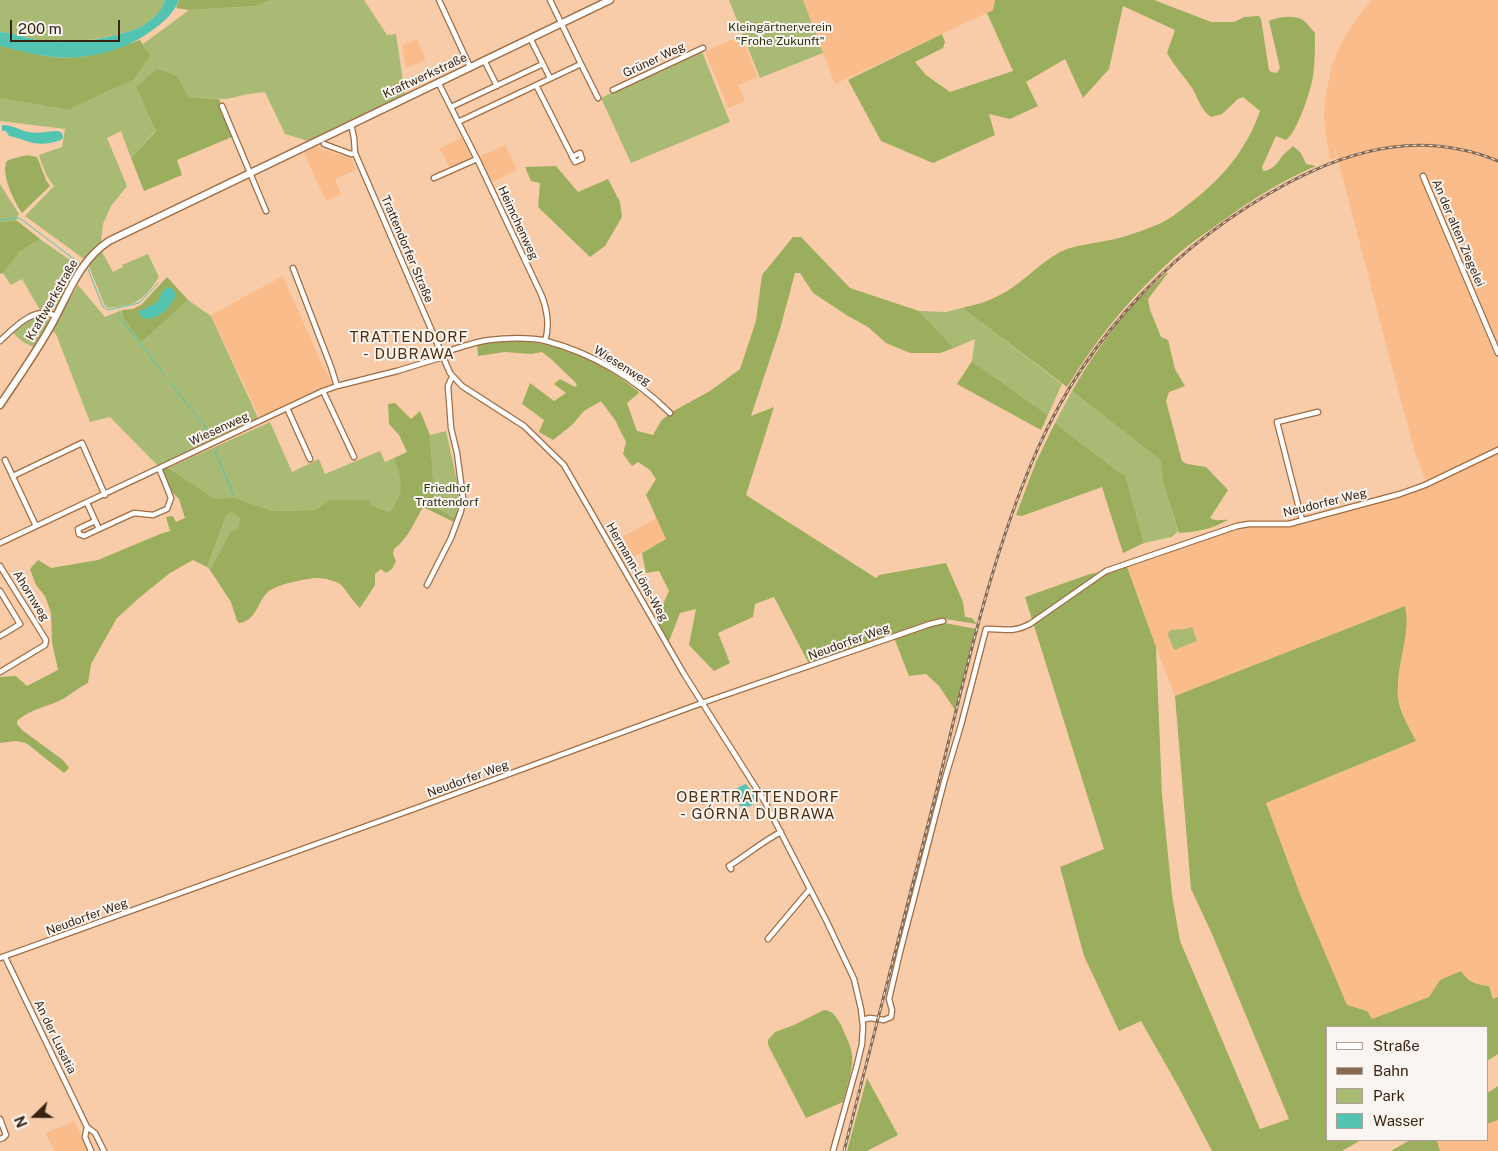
<!DOCTYPE html>
<meta charset="utf-8">
<style>
body{margin:0}
#map{position:relative;width:1498px;height:1151px;overflow:hidden;background:#f8cca9;font-family:"Public Sans",sans-serif}
canvas{display:block}
.legend{position:absolute;left:1326px;top:1026px;width:162px;height:115px;box-sizing:border-box;background:#fbf5f1;border:1px solid #ada198;margin:0;padding:6px 9px;list-style:none;font-size:15px;color:#382412}
.legend li{display:flex;align-items:center;gap:10px;height:25px}
.legend b{width:25px;border:1px solid #ada198}
.north{position:absolute;left:10px;top:1091px;width:50px;height:50px;-webkit-text-stroke:4px #fbf5f1;paint-order:stroke;rotate:248deg;font-size:14px;font-weight:700;line-height:20px;text-align:center;color:#382412}
.north::after{content:'';display:block;margin:auto;width:18px;height:22px;background:#382412;clip-path:polygon(50% 0,100% 100%,50% 72%,0 100%)}
.scale{position:absolute;left:10px;top:20px;width:110px;height:22px;box-sizing:border-box;border:2px solid #382412;border-top:0;padding-left:6px;font-size:15px;line-height:18px;white-space:nowrap;color:#382412;-webkit-text-stroke:4px #fbf5f1;paint-order:stroke}
</style>
<div id="map">
<canvas width="1498" height="1151"></canvas>
<ul class="legend">
<li><b style="height:6px;background:#fff"></b>Straße</li>
<li><b style="height:6px;background:#886a51"></b>Bahn</li>
<li><b style="height:14px;background:#a9ba75"></b>Park</li>
<li><b style="height:14px;background:#53c4b1"></b>Wasser</li>
</ul>
<div class="north">N</div>
<div class="scale">200 m</div>
</div>
<script>
const context = document.querySelector('canvas').getContext('2d');
context.lineJoin = 'round';
function paint(path, color) { context.fillStyle = color; context.fill(path, 'evenodd'); }
function strokePath(path, color, width, dash) { context.strokeStyle = color; context.lineWidth = width; context.lineCap = dash ? 'butt' : 'round'; context.setLineDash(dash || []); context.stroke(path); }
function label(font, color, halo, rows, align = 'center') {
  context.font = font + ' "Public Sans",sans-serif'; context.lineWidth = 4; context.setLineDash([]); context.textBaseline = 'middle'; context.strokeStyle = halo; context.fillStyle = color; for (const [text, x, y, turn = 0] of rows) {
    context.save(); context.translate(x, y); context.rotate((+turn || 0) * Math.PI / 180); context.textAlign = isNaN(turn) ? turn : align; if (halo) context.strokeText(text, 0, 0); context.fillText(text, 0, 0); context.restore();
  }
}
const built = new Path2D(`
 M803,0H995L993,10L835,84Z
 M1372,0H1498V997L1494,999L1489,986L1473,983L1466,978L1440,980L1429,997L1372,1019L1367,1011L1347,1005L1300,894L1266,803L1416,741L1405,719L1397,697L1398,675L1405,606L1175,696L1156,647L1127,567L1237,528L1248,526H1280L1289,525L1428,486L1415,453L1389,356L1334,144L1336,158L1330,159L1326,135L1324,117L1325,99L1332,65L1339,48L1347,33L1357,18Z
 M741,36L758,77L738,85L745,101L728,108L705,51Z
 M417,39L426,60L406,68L402,46Z
 M463,137L474,159L450,169L442,152L441,153L439,149Z
 M505,145L517,170L490,183L478,157Z
 M313,146L352,159L356,170L335,179L341,194L326,201L303,151Z
 M283,276L323,367L327,373L333,385L260,419L211,315Z
 M657,518L666,539L622,563L611,543Z
 M1498,1120V1151H1440L1437,1141L1439,1140H1487V1124Z
 M74,1121L88,1151H54L46,1133Z`);
const green = new Path2D(`
 M0,0H165C162,12 148,24 136,29C112,38 78,42 53,42C35,42 18,33 0,32Z
 M270,0H364L387,35L396,34L405,94L308,141L285,134L265,92L248,94L227,99L189,97L177,76L136,87L156,130L131,158L121,131L107,138L127,186L111,206L103,224L101,242L96,245L84,259L25,216L54,186C46,177 43,167 39,155L62,147L65,129L0,121V98L67,110L149,56L143,44L189,10L257,6Z
 M729,0H803L823,53L760,78Z
 M701,49L730,122L631,163L601,98Z
 M0,184L19,214L16,220L0,222Z
 M40,239L77,265L56,308L40,310L22,279L11,285L2,272L19,252Z
 M102,252L113,272L123,267L122,265L148,254L159,277C152,287 144,300 131,304C124,306 115,307 108,308L105,306L88,264Z
 M78,285L105,317L122,310L123,318L141,341L188,300L211,316L258,418L158,466L110,417L90,422L56,334L51,330Z
 M962,308L1062,384L1048,415L972,361L975,339L954,348L919,311L946,312Z
 M42,315L51,321L33,347L23,342L13,333L28,319Z
 M1072,391L1160,460L1163,483L1178,531L1172,537L1144,543L1125,474L1120,473L1055,423Z
 M270,422L292,472L319,459L325,474L380,451L385,462L394,458C403,481 406,491 390,512L371,505L370,500H330L315,510L272,511L234,499H216L168,468Z
 M446,431L460,494L456,519L435,507L430,435Z
 M232,512L240,518L238,529L230,532L210,570L207,567L226,516Z
 M1192,627L1197,641L1174,650L1168,635L1169,631C1176,628 1182,631 1192,627Z`);
const forest = new Path2D(`
 M179,0H270L257,6L189,10L176,8Z
 M995,0H1154L1211,22H1234L1244,17L1259,16L1261,19L1269,70L1271,72L1277,73L1280,68L1269,21C1278,17 1292,15 1301,19C1306,21 1311,29 1315,33C1315,48 1315,62 1313,76C1311,90 1297,133 1286,140L1276,136L1262,167L1263,171C1274,170 1277,163 1283,155C1286,152 1290,149 1293,146L1301,153L1306,164L1316,166C1281,181 1251,200 1221,222C1207,232 1192,242 1178,254C1135,292 1097,337 1067,387L962,308C974,305 987,302 998,296C1021,285 1038,264 1060,252C1079,243 1103,243 1123,237C1135,233 1147,229 1159,224C1170,219 1180,211 1190,203C1222,179 1247,149 1260,111L1243,97L1238,99L1222,114L1211,117C1201,110 1198,98 1192,88C1184,76 1174,66 1167,53L1175,30L1123,6L1109,69L1083,98L1065,59L1026,82L1038,106L1010,119L989,114L995,135L933,163L881,141L848,80L942,34L945,42L943,48L915,62L926,75L950,92L1013,71L987,13L993,10Z
 M140,40L150,56L134,79L67,110L0,98V46C18,50 35,55 53,57C83,60 112,51 140,40Z
 M157,69L177,76L189,97L219,99L234,136L177,160L182,175L144,191L131,158L156,131L136,87Z
 M27,155L37,157L46,180L50,186L22,213C14,202 0,172 7,161C12,158 21,157 27,155Z
 M556,166L578,192L608,179L620,202L622,217L605,246L590,257L538,207L540,183L531,181L525,167Z
 M16,220L40,239L19,252L3,273L0,274V222Z
 M793,237H801L850,288L919,311L954,348L940,353H910L886,343L868,327L848,316L813,293L800,273H795L780,329L751,416L774,407L746,495L876,578L879,575L946,563L963,602L965,617L972,618L977,624L945,619L934,621L809,664L774,597L755,604L753,617L718,633L730,663L714,671L689,645L696,609L680,613L668,644L655,622L669,591L659,571L646,573L642,553L666,539L646,495L656,479L650,470L638,462L632,466L623,454L626,442L615,420L601,401L584,411L572,425L553,440L539,432L544,420L522,404L530,383L554,401L566,393L554,384L560,379L575,387L577,384L551,359L542,352L531,354L505,352L478,356L477,344C536,331 593,355 638,391L639,393L627,403L637,431L653,435L661,421L670,413L710,391L740,369L756,321L762,275Z
 M1166,273H1168L1148,299L1150,310L1161,337L1168,340L1175,369L1185,386L1169,392L1166,401L1182,461L1187,464L1206,467L1228,490L1210,518C1216,522 1222,519 1228,520C1212,529 1197,532 1179,533L1163,483L1160,460L1072,391C1090,360 1111,329 1135,303C1145,292 1156,283 1166,273Z
 M167,277L188,300L141,342L123,318L122,310L133,309L141,305Z
 M972,361L1048,415L1041,430L957,384Z
 M395,403L411,419L420,411L430,435L435,507L456,519L454,522L423,507C415,521 407,540 394,549L393,554L396,561L392,569L386,573L381,569L375,574V585L360,608C352,601 346,589 340,584C336,581 324,578 318,578C308,578 273,585 267,593C257,603 256,621 239,623L237,621L231,602L210,570L230,532L238,529L240,518L232,512L226,516L207,567L193,560L170,573L139,598L117,618L91,664L88,683C78,688 70,695 61,700C46,707 29,710 17,721V724L22,730L63,760L69,768L64,773L26,743L16,741L0,743V677L16,676L27,686L58,670L52,642L51,613L45,596L36,585L30,569L38,560L51,568L98,560L160,534L170,531L166,517L173,516L176,522L185,518L179,499L172,492L162,469L168,468L216,499L234,498L272,511L315,510L330,500H370L371,505L390,512C406,490 402,481 394,458L407,452L399,435L389,424L388,404Z
 M1055,423L1120,473L1125,474L1144,543L1123,553L1102,487L1022,516L1016,515L1036,462Z
 M1127,567L1156,647L1162,795L1172,895L1180,941L1260,1129L1289,1119L1212,934L1191,889L1175,696L1405,606C1411,633 1398,659 1398,686C1398,690 1397,694 1398,698C1400,713 1409,727 1416,741L1266,803L1300,894L1347,1005L1367,1011L1372,1019L1429,997L1440,980L1461,971C1469,983 1475,984 1489,986L1493,999L1498,997V1054L1487,1061V1027H1327V1140H1361L1342,1151H1212L1178,1086L1141,1021L1119,1031L1084,956L1060,867L1104,849L1025,597L1090,574Z
 M938,623H945L976,629L955,710L939,686L926,674L909,676L894,638Z
 M824,1010C834,1011 836,1017 841,1025C845,1035 851,1045 852,1055C854,1068 846,1089 843,1102L806,1118L768,1045V1040L775,1032L794,1025Z
 M867,1078L898,1135L867,1151H847Z
 M1498,1086V1120L1487,1124V1093Z
 M1410,1140H1439L1437,1141L1440,1151H1391Z`);
const water = new Path2D(`
 M165,0H179C174,13 163,23 151,31C125,51 86,60 53,57C35,55 17,50 0,46V32C18,33 35,42 53,42C78,43 112,38 136,29C148,24 162,12 165,0Z
 M2,125C14,125 18,130 29,132C39,134 49,131 58,131L62,133L63,137L61,140C53,143 42,145 33,143C25,141 17,137 9,136L6,131H2Z
 M167,287L173,289L176,295C170,308 157,322 142,318L139,312C148,305 160,306 161,293Z
 M746,784L750,789L756,801C751,807 748,808 740,806L733,795C735,788 739,787 746,784Z`);
const stream = new Path2D(`
 M0,220L17,218L21,219L79,263
 M88,269L103,307L108,310L139,303L158,283
 M118,315L164,374
 M169,381L214,438
 M219,449L215,451L234,496`);
const minor = new Path2D(`
 M439,0L470,67
 M530,38L550,78
 M484,60L497,86
 M581,64L598,98
 M438,82L478,161L541,294C547,308 550,326 545,341
 M536,85L575,162L582,159L580,153L572,157
 M613,90L703,48
 M222,106L266,211
 M451,107L543,64
 M458,122L581,64L550,0
 M351,124L354,138L355,153L450,373L462,386L524,426L564,465L684,674L765,802L826,920L854,979L861,1009L863,1026L862,1044L857,1065L833,1151
 M324,144L351,154L355,153
 M1423,176L1498,353
 M434,178L477,159
 M293,268L331,367L337,386
 M0,341C14,328 34,305 56,316
 M441,353C457,349 473,342 489,340C504,338 531,337 546,341C592,353 636,379 670,413
 M323,391L354,457
 M287,408L310,459
 M5,460L36,526
 M13,476L82,443L105,495
 M87,503L99,529L134,513L153,515L167,509L171,498L159,468
 M1302,520L1277,422L1318,412
 M95,521L78,529L79,534L84,536L99,529
 M0,543L323,391L337,386L397,371L443,357
 M0,566L46,640L45,645L0,672
 M427,585L451,538L461,511L463,498L457,453L451,428L448,386L452,377
 M0,591L20,624L0,636
 M731,869L729,866C747,855 763,841 781,832
 M768,939L810,889
 M5,957L87,1127L95,1133L104,1151
 M0,958L411,810L702,703L930,624L943,621
 M862,1020L870,1018L884,1020L891,1017L892,1010L889,999L900,952L944,782L961,725L986,629C1005,628 1010,634 1030,624L1106,571L1237,526L1249,524H1289L1400,494L1425,485L1498,450
 M0,1119L6,1135L3,1138L0,1139
 M87,1127L85,1137L91,1151`);
const secondary = new Path2D(`
 M0,405C16,381 33,357 48,331C67,299 77,262 109,241L610,0`);
const rail = new Path2D(`
 M844,1151C875,1029 907,907 938,785C966,671 991,555 1038,448C1089,334 1178,242 1288,183C1356,147 1425,131 1498,161`);
const parkNames = [
 ["Kleingärtnerverein",780,27],
 ["\"Frohe Zukunft\"",780,41],
 ["Friedhof",447,488],
 ["Trattendorf",447,502]
];
const streetNames = [
 ["Grüner Weg",654,60,-25],
 ["Kraftwerkstraße",425,76,-25],
 ["Heimchenweg",518,223,65],
 ["An der alten Ziegelei",1458,233,67],
 ["Trattendorfer Straße",407,249,67],
 ["Kraftwerkstraße",52,300,-60],
 ["Wiesenweg",622,366,32],
 ["Wiesenweg",219,429,-25],
 ["Neudorfer Weg",1325,503,-14],
 ["Hermann-Löns-Weg",637,572,60],
 ["Ahornweg",31,596,58],
 ["Neudorfer Weg",849,642,-20],
 ["Neudorfer Weg",468,779,-20],
 ["Neudorfer Weg",87,917,-20],
 ["An der Lusatia",55,1037,64]
];
const quarterNames = [
 ["TRATTENDORF",409,337],
 ["- DUBRAWA",409,354],
 ["OBERTRATTENDORF",758,797],
 ["- GÓRNA DUBRAWA",758,814]
];
paint(built, '#f9bc8a');
paint(green, '#a9ba75');
paint(forest, '#9bae5e');
paint(water, '#53c4b1');
strokePath(stream, '#53c4b1', 1);
strokePath(minor, '#9f6d43', 7);
strokePath(secondary, '#9f6d43', 9);
strokePath(minor, '#fff', 4.5);
strokePath(secondary, '#fff', 6);
strokePath(rail, '#886a51', 3);
strokePath(rail, '#fbf5f1', 1, [4]);
label('12px', '#2c3412', '#fbf5f1', parkNames);
label('12px', '#382412', '#fbf5f1', streetNames);
context.letterSpacing = '1px';
label('15px', '#502d0b', '#fbf5f1', quarterNames);
context.letterSpacing = '0px';
</script>
